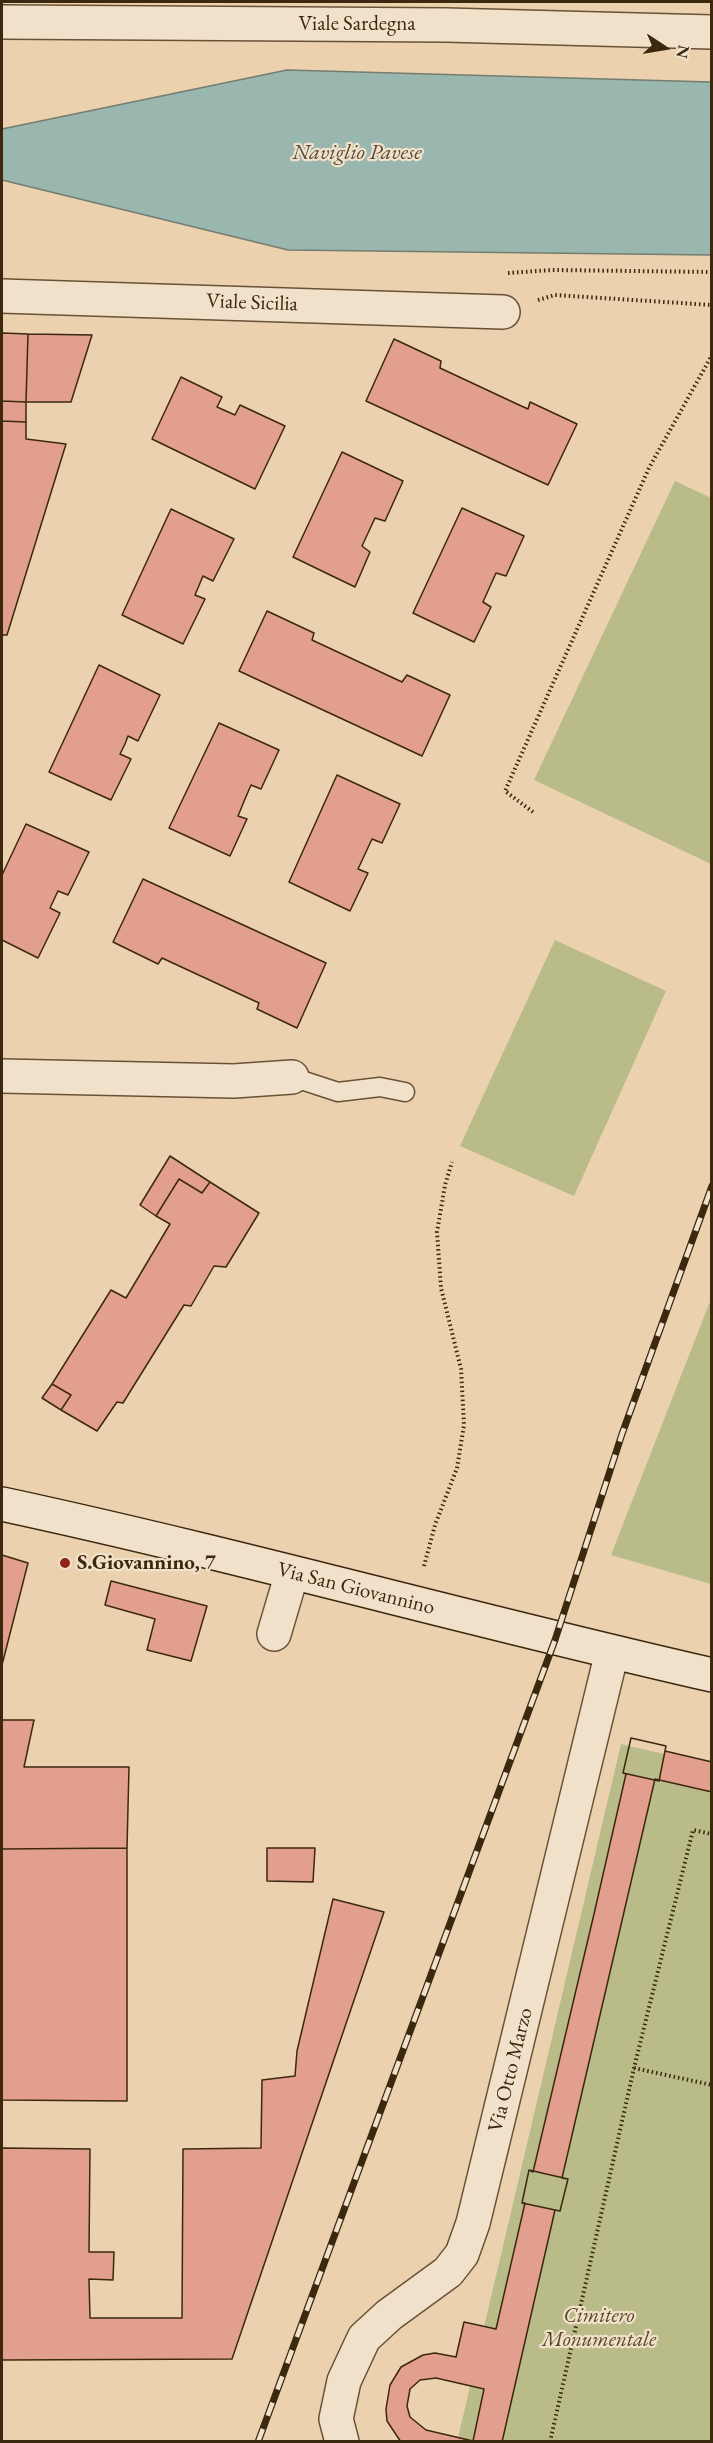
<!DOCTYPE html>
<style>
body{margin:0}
#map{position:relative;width:713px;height:2443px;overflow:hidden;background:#ebd1ad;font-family:"EB Garamond",serif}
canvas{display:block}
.frame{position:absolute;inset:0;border:3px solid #3c280f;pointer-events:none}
.north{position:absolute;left:635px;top:18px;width:60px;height:60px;-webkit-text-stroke:4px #f2e1ca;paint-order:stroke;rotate:102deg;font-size:16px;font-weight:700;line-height:24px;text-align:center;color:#3c280f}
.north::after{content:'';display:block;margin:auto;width:21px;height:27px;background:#3c280f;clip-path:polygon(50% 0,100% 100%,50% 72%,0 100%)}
</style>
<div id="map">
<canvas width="713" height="2443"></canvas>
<div class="frame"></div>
<div class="north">N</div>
</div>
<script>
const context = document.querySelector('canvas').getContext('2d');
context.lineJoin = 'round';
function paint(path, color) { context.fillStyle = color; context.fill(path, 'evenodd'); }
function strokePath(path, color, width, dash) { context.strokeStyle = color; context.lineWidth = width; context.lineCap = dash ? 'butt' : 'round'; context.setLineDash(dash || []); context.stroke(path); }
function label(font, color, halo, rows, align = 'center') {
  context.font = font + ' "EB Garamond",serif'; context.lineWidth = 4.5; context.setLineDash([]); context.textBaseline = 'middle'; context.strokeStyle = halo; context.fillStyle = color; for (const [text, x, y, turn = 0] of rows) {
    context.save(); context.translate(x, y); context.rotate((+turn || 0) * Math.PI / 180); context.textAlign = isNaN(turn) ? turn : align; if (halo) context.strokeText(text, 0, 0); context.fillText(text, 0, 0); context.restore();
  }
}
const green = new Path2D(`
 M675,481L711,498V864L534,780Z
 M555,940L666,991L574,1196L460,1146Z
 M711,1299V1584L611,1555Z
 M621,1744L711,1765V2441L457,2442Z`);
const water = new Path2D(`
 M287,70L711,82V255L288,250L2,180V129Z`);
const building = new Path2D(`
 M2,333L28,334L26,402L2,401Z
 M28,334L92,335L71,402H26Z
 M394,339L441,361L440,368L517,404L528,409L530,402L577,424L548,485L366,401Z
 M181,377L222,397L217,407L235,415L240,405L285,426L255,489L152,439Z
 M2,401L26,402V422L2,421Z
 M2,421L26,422V439L66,444L7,635H2Z
 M342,452L403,481L385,521L375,518L362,546L370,552L355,587L293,557Z
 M462,508L524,536L506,576L496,573L483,602L491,607L474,642L413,613Z
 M171,509L234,539L213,581L203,576L195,595L205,599L183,644L122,615Z
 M267,611L314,633L312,640L402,682L407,675L450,695L422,756L239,671Z
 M99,665L160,695L138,741L128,736L125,744L120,754L131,759L111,800L49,772Z
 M219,723L279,750L261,789L251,785L245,799L238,816L247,819L230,856L169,828Z
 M337,775L400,804L382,843L372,839L358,869L368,873L350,911L289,882Z
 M26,824L89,852L68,895L58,891L50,908L60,913L38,958L2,940V875Z
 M143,879L326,963L297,1028L257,1009L259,1003L162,958L158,964L113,942Z
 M170,1156L210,1182L202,1193L179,1179L156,1216L140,1205Z
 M179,1179L202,1193L210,1182L259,1213L226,1267L214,1266L191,1306L184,1305L123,1403L117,1402L97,1431L61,1410L71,1395L52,1384L111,1290L126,1298L170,1224L156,1216Z
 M52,1384L71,1395L61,1410L42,1398Z
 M2,1555L28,1563L2,1665Z
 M111,1581L207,1606L191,1661L147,1650L155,1619L105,1605Z
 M2,1720H34L24,1767H129L127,1848L2,1849Z
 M631,1738L666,1746L665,1751L712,1762V1792L655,1779L562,2178L568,2179L560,2211L555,2210L502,2442H401L387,2421L386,2409L390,2385L401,2367L423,2355L435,2353L456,2357L464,2322L496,2329L525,2203H522L529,2170L533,2172L594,1914L626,1774L623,1773ZM436,2378L484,2389L473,2441L426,2430L410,2417L407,2406L410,2389L420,2380Z
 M631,1738L666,1746L659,1781L623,1773Z
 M127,1848V2101L2,2100V1849Z
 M267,1848H315L313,1882L267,1881Z
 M333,1899L384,1912L232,2359L2,2360V2148L90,2149L89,2252H114L113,2280L89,2279L90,2318H182L183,2149L261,2148L262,2080L295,2076L297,2051Z
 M529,2170L568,2179L560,2211L522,2203Z`);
const path = new Path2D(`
 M508,273L552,270L712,272
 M538,300L555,295L712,305
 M533,812L505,791L649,468L712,355
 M424,1566L435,1525L457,1468L464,1425L461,1369L441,1288L437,1232L445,1185L452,1162
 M634,2068L712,2085
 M550,2442L634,2068L693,1830L712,1834`);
const lane = new Path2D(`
 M292,1077L338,1092L380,1087L405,1092`);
const street = new Path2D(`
 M2,22L446,25L712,32
 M2,296L503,312
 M2,1076L234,1081L292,1077
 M274,1634L292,1573
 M342,2442L336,2419L344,2381L364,2338L389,2315L448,2272L462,2254L473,2223L612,1652`);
const secondary = new Path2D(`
 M2,1504C239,1555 474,1621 712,1675`);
const rail = new Path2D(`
 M258,2442L555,1640L622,1434L712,1186`);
const markers = [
 [65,1563,6,"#8f2418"]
];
const streetNames = [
 ["Viale Sardegna",357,24],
 ["Viale Sicilia",252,303,2],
 ["Via San Giovannino",356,1589,14],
 ["Via Otto Marzo",511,2070,-76]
];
const poiNames = [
 ["S.Giovannino, 7",77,1563]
];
const parkNames = [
 ["Cimitero",599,2316],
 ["Monumentale",599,2340]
];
const waterNames = [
 ["Naviglio Pavese",357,153]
];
paint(green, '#b9bb89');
paint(water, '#99b6af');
strokePath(water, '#747d6f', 1.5);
paint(building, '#e39f8d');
strokePath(building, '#3c280f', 1.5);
strokePath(lane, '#685236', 21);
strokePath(street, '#685236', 36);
strokePath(secondary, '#3c280f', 36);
strokePath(path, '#3c280f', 4, [1.5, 3]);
strokePath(lane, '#f2e1ca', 18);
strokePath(street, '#f2e1ca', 33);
strokePath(secondary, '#f2e1ca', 33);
strokePath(rail, '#3c280f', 7);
strokePath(rail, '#f2e1ca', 4.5, [14]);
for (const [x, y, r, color] of markers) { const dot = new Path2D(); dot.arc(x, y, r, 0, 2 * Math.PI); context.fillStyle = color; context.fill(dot); strokePath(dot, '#f2e1ca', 2); }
label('21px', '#3c280f', '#f2e1ca', streetNames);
label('bold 21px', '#3c280f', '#f2e1ca', poiNames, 'left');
label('italic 21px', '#554527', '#f2e1ca', parkNames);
label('italic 22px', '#534c37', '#f2e1ca', waterNames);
</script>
